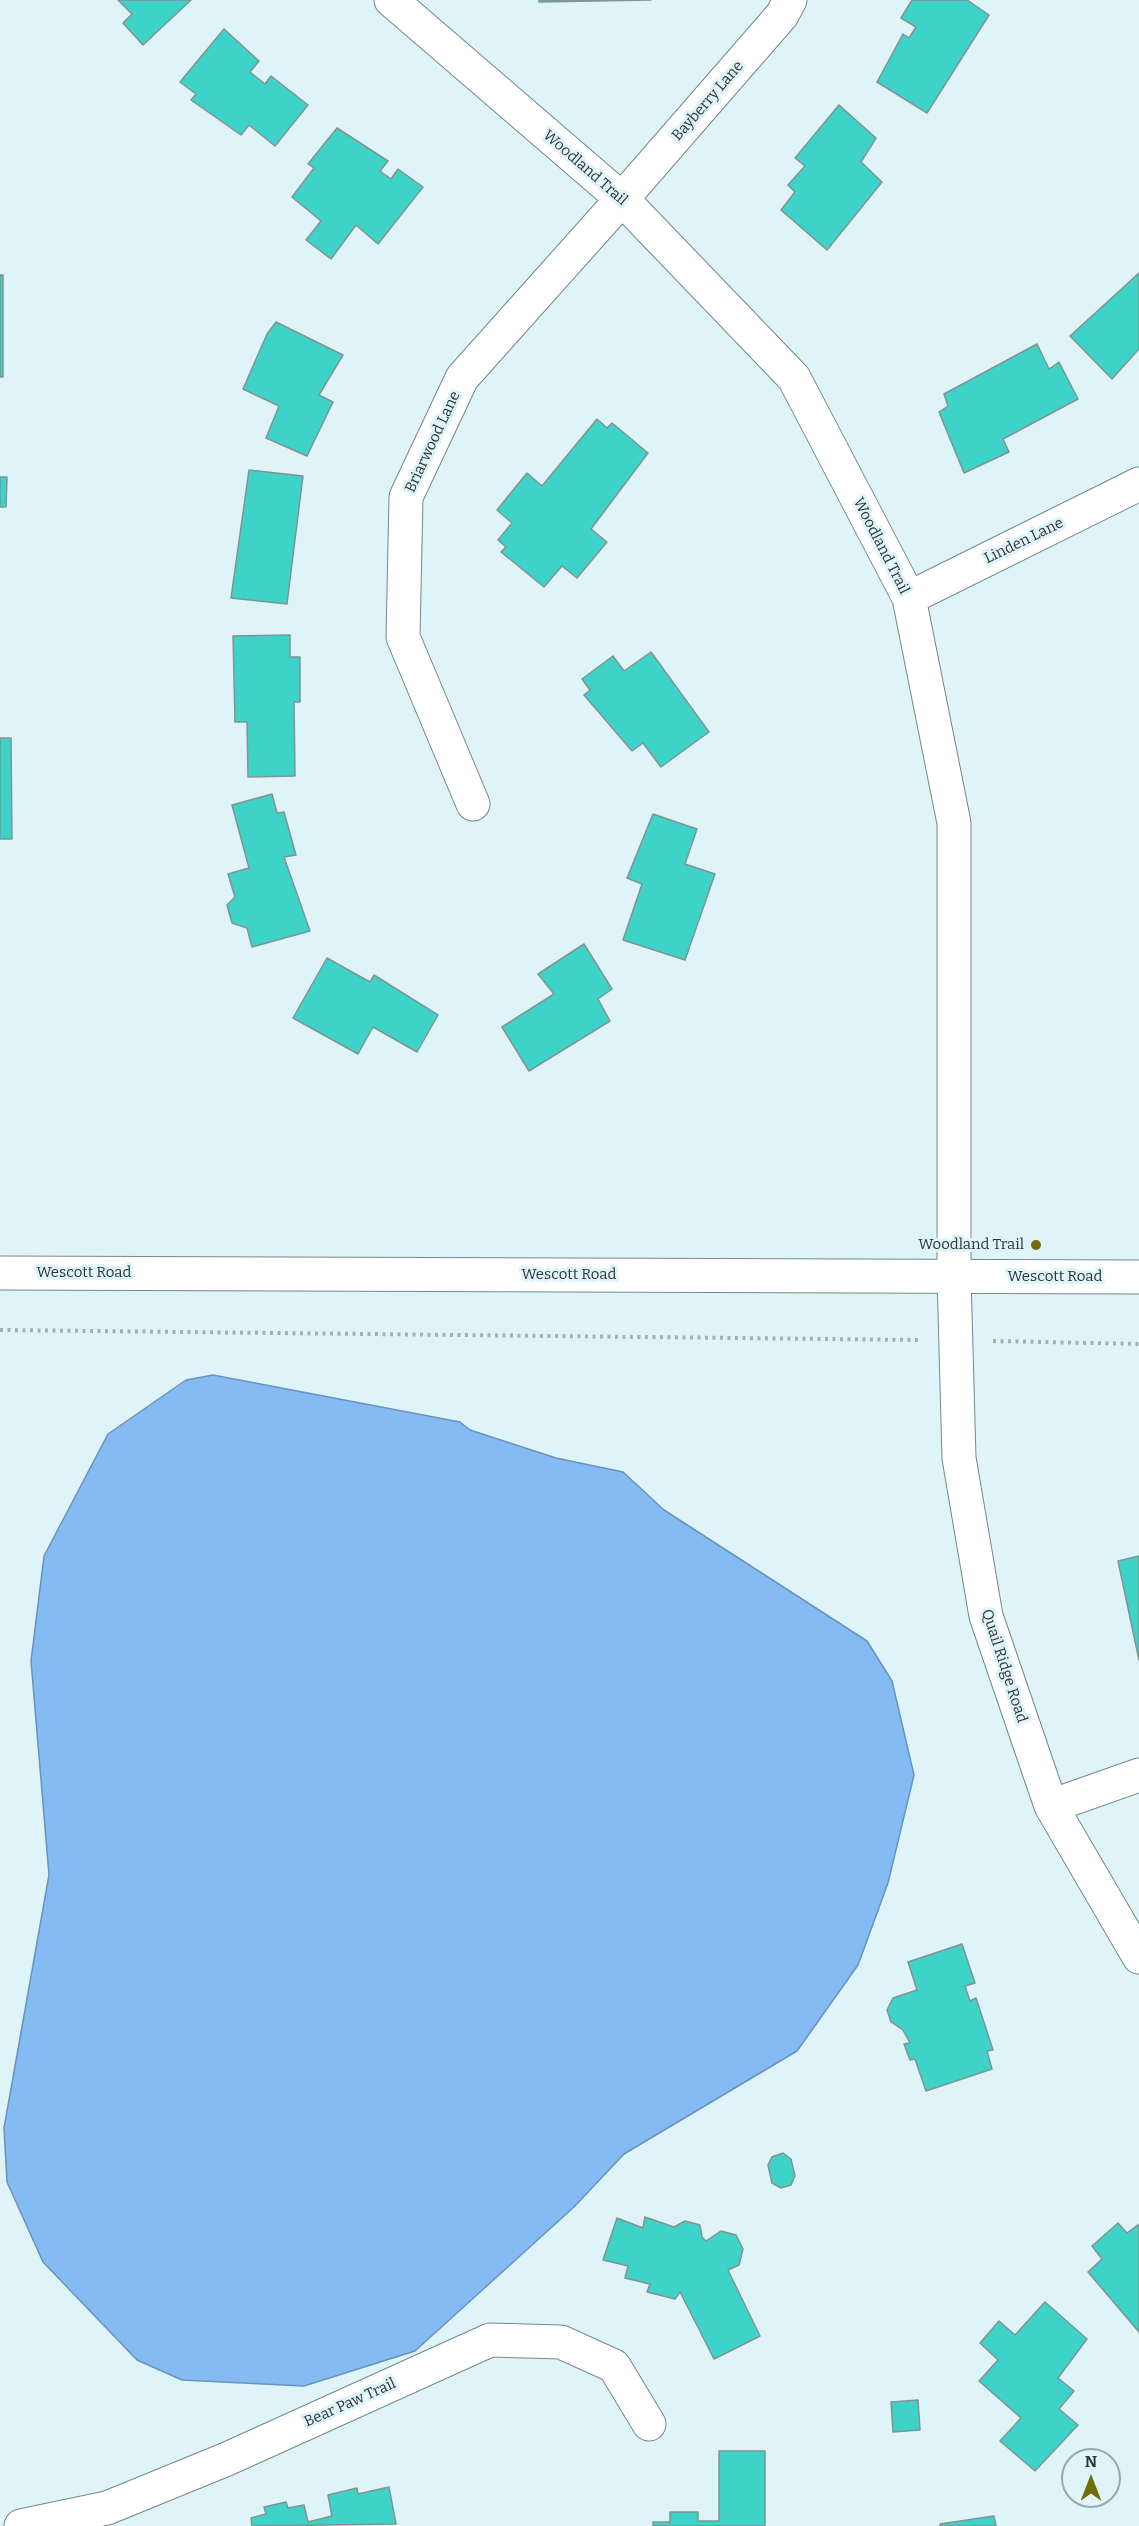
<!DOCTYPE html>
<style>
body{margin:0}
#map{position:relative;width:1139px;height:2526px;overflow:hidden;background:#dff4f8;font-family:Bitter,serif}
canvas{display:block}
.north{position:absolute;left:1061px;top:2448px;width:60px;height:60px;box-sizing:border-box;background:#dff4f8;border:2px solid #98a8aa;border-radius:50%;rotate:0deg;font-size:16px;font-weight:700;line-height:24px;text-align:center;color:#2d3536}
.north::after{content:'';display:block;margin:auto;width:21px;height:27px;background:#706c09;clip-path:polygon(50% 0,100% 100%,50% 72%,0 100%)}
</style>
<div id="map">
<canvas width="1139" height="2526"></canvas>
<div class="north">N</div>
</div>
<script>
const context = document.querySelector('canvas').getContext('2d');
context.lineJoin = 'round';
function paint(path, color) { context.fillStyle = color; context.fill(path, 'evenodd'); }
function strokePath(path, color, width, dash) { context.strokeStyle = color; context.lineWidth = width; context.lineCap = dash ? 'butt' : 'round'; context.setLineDash(dash || []); context.stroke(path); }
function label(font, color, halo, rows, align = 'center') {
  context.font = font + ' Bitter,serif'; context.lineWidth = 6; context.setLineDash([]); context.textBaseline = 'middle'; context.strokeStyle = halo; context.fillStyle = color; for (const [text, x, y, turn = 0] of rows) {
    context.save(); context.translate(x, y); context.rotate((+turn || 0) * Math.PI / 180); context.textAlign = isNaN(turn) ? turn : align; if (halo) context.strokeText(text, 0, 0); context.fillText(text, 0, 0); context.restore();
  }
}
const water = new Path2D(`
 M213,1375L460,1422L470,1430L556,1458L623,1472L664,1510L867,1641L892,1681L914,1775L888,1883L858,1965L797,2051L624,2154L574,2207L415,2351L304,2386L182,2380L137,2360L43,2262L7,2182L4,2128L49,1875L31,1661L44,1556L108,1434L186,1380Z`);
const building = new Path2D(`
 M118,0H191L143,45L123,23L132,14Z
 M539,0H651L539,2Z
 M912,0H967L989,15L927,113L877,82L903,34L909,38L916,27L901,18Z
 M224,29L259,61L250,72L265,84L271,76L308,105L275,146L249,125L241,135L191,100L196,94L180,82Z
 M839,105L876,138L861,162L882,182L827,250L781,210L795,192L788,185L805,166L795,158Z
 M337,128L388,161L380,171L391,179L398,169L423,187L378,244L356,225L331,259L306,240L321,221L292,197L314,168L308,164Z
 M1139,273V349L1112,379L1070,336Z
 M0,275H3V377H0Z
 M276,322L343,355L319,395L333,402L307,456L266,438L279,406L243,389L267,334Z
 M1037,344L1049,369L1059,362L1078,399L1003,439L1009,452L964,473L939,412L948,406L944,394Z
 M597,419L607,428L612,423L648,453L591,529L607,542L577,578L562,566L544,587L501,552L506,547L498,540L512,523L497,510L527,473L542,486Z
 M249,470L303,476L287,604L231,598Z
 M0,477H7L6,507H0Z
 M290,635V657H300V702H294L295,776L248,777L247,722H235L233,636Z
 M651,652L709,732L661,767L643,743L632,751L584,695L590,690L582,679L613,656L624,671Z
 M0,738H11L12,839H0Z
 M272,794L277,813L284,812L296,855L284,857L310,931L252,947L247,928L232,923L227,905L235,897L228,874L249,868L232,805Z
 M653,814L697,829L685,864L715,874L685,960L623,940L642,884L627,878Z
 M584,944L612,989L598,999L610,1021L529,1071L502,1027L554,994L538,974Z
 M327,958L370,982L374,975L438,1015L417,1052L373,1027L358,1054L293,1018Z
 M1139,1556V1660L1118,1561Z
 M962,1944L975,1983L965,1986L970,2001L976,1998L993,2050L987,2051L992,2069L926,2091L915,2059L910,2060L904,2044L910,2043L903,2030L891,2022L887,2010L893,1998L917,1990L908,1962Z
 M783,2153L791,2159L795,2176L791,2185L781,2188L772,2183L768,2165L772,2157Z
 M645,2217L674,2227L685,2221L700,2225L702,2237L706,2241L721,2231L736,2235L743,2249L739,2265L728,2270L760,2336L714,2359L680,2292L675,2299L647,2292L650,2284L625,2278L628,2266L603,2260L617,2218L643,2228Z
 M1118,2223L1127,2233L1139,2224V2332L1088,2272L1102,2259L1092,2246Z
 M1045,2302L1087,2339L1058,2378L1074,2391L1059,2409L1078,2425L1035,2471L1000,2441L1021,2418L979,2381L998,2360L980,2343L999,2321L1015,2335Z
 M918,2400L920,2430L893,2432L891,2402Z
 M719,2451H765V2526H653V2522H670V2512H698V2521H719Z
 M389,2487L396,2524L252,2526L251,2518L266,2514L264,2507L286,2502L288,2508L304,2505L308,2522L332,2516L328,2495L357,2488L358,2494Z
 M994,2516L996,2526H940V2524Z`);
const path = new Path2D(`
 M0,1330L919,1340
 M993,1341L1139,1344`);
const street = new Path2D(`
 M391,0L622,199L794,378L909,598L954,823V1276L959,1458L986,1616L1051,1806L1139,1957
 M909,598L1139,484
 M473,804L403,637L406,497L462,378L622,199L782,15L790,0
 M1051,1806L1139,1775
 M21,2526L107,2508L227,2459L490,2340L561,2342L614,2366L649,2424`);
const secondary = new Path2D(`
 M0,1273L1139,1277`);
const markers = [
 [1036,1245,6,"#706c09"]
];
const streetNames = [
 ["Bayberry Lane",708,101,-49],
 ["Woodland Trail",585,168,41],
 ["Briarwood Lane",433,442,-65],
 ["Linden Lane",1024,541,-26],
 ["Woodland Trail",881,546,63],
 ["Wescott Road",84,1273],
 ["Wescott Road",569,1275],
 ["Wescott Road",1055,1277],
 ["Quail Ridge Road",1004,1666,72],
 ["Bear Paw Trail",350,2403,-24]
];
const poiNames = [
 ["Woodland Trail",1024,1245]
];
paint(water, '#84bbf3');
strokePath(water, '#6a93ba', 1.5);
paint(building, '#3dd3c9');
strokePath(building, '#819492', 1.5);
strokePath(street, '#75888b', 35);
strokePath(secondary, '#75888b', 35);
strokePath(path, '#a1b2b5', 4, [3, 4.5]);
strokePath(street, '#fff', 33);
strokePath(secondary, '#fff', 33);
for (const [x, y, r, color] of markers) { const dot = new Path2D(); dot.arc(x, y, r, 0, 2 * Math.PI); context.fillStyle = color; context.fill(dot); strokePath(dot, '#dff4f8', 2); }
label('15px', '#2d3536', '#dff4f8', streetNames);
label('15px', '#2d3536', '#dff4f8', poiNames, 'right');
</script>
